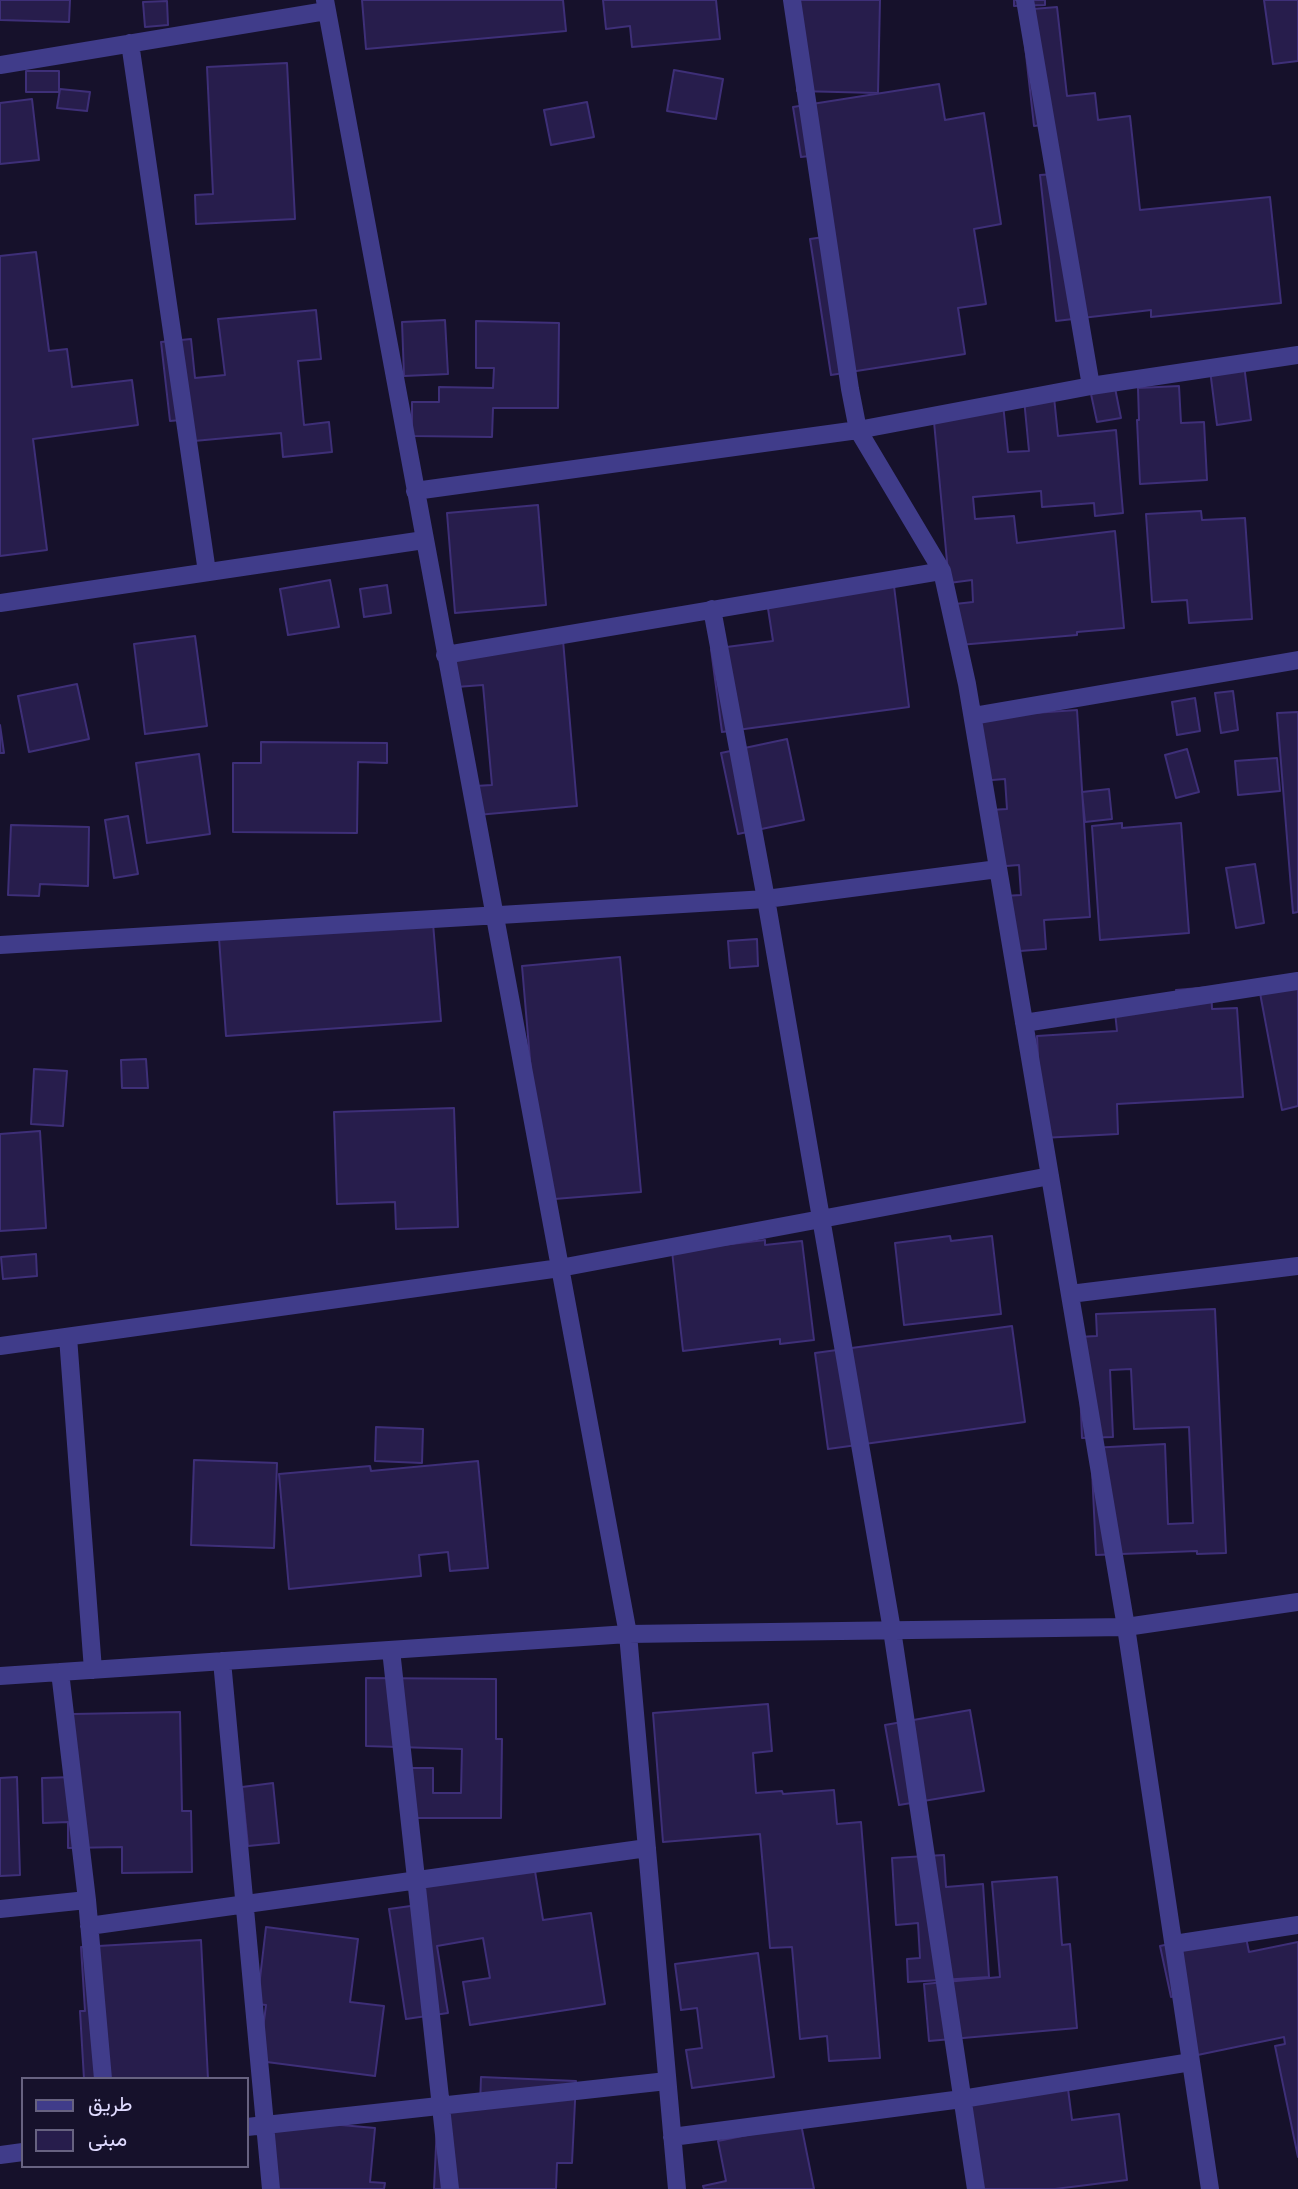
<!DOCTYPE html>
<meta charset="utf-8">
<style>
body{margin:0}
#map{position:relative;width:1298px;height:2189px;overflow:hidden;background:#16112b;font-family:"DM Sans",Vazirmatn,sans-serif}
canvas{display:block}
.legend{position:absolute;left:21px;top:2077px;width:228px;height:91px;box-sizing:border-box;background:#16112b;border:2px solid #676280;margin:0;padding:9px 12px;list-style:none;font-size:21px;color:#e0dbff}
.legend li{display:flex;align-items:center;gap:14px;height:35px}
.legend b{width:35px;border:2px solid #676280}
</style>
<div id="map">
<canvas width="1298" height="2189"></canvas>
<ul class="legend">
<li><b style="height:9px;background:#403c8a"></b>طريق</li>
<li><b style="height:19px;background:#271d4c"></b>مبنى</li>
</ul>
</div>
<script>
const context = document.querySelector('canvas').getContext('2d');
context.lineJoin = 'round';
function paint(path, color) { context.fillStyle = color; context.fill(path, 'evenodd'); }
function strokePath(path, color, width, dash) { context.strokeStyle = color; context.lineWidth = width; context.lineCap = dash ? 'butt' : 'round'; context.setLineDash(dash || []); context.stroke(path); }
const building = new Path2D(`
 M0,0H70L69,22L0,20Z
 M362,0H563L566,31L366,49Z
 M603,0H716L720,39L632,47L630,26L606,29Z
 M798,0H880L878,93L797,91Z
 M1014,0H1045V5L1014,6Z
 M1264,0H1298V61L1273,64Z
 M167,1L168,25L145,27L143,2Z
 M1057,7L1067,96L1095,93L1098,120L1130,116L1140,210L1270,197L1281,303L1151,317V310L1056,321L1040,175L1055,174L1050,124L1034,126L1021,10Z
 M287,63L295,219L196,224L195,195L213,194L207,67Z
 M674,70L723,79L716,119L667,111Z
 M26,71H59V92H26Z
 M939,84L945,120L984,113L1001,224L974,229L986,304L958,308L965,354L831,375L810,239L831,236L818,155L801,157L793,107Z
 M60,89L90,92L87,111L57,108Z
 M32,99L39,160L0,164V103Z
 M587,102L594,137L551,145L544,110Z
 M36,252L49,351L67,349L72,387L132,380L138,425L33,439L47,550L0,556V256Z
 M316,310L321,359L298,361L304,425L329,422L332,452L283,457L281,433L194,441L192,419L170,421L161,342L191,339L195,378L225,375L218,319Z
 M445,320L448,374L404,376L402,322Z
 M476,321L559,323L558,408H493L492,437L412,436V402H439V387L493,388L494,368H476Z
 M1244,365L1251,420L1217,425L1210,370Z
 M1179,386L1181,423L1204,422L1207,480L1140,484L1137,420H1139L1138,388Z
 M1115,388L1121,418L1097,422L1091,394Z
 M1054,397L1058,436L1116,430L1123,513L1095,516L1094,503L1042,507L1041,491L973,497L975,519L1014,516L1017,543L1115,531L1124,628L1077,632V635L959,645L955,604L973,602L972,580L949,583L933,411L1003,404L1008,452L1029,451L1024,399Z
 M538,505L546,605L455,613L447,513Z
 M1201,511L1202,520L1245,518L1252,619L1189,623L1187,600L1152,602L1146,514Z
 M330,580L339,627L288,635L280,589Z
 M387,585L391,613L364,617L360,589Z
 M894,586L909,707L722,732L711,649L773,641L767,602Z
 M195,636L207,726L145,734L134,644Z
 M563,640L577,806L477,815L475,786L492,785L483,685L456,687L453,649Z
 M77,684L89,739L29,752L18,696Z
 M1233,691L1238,730L1221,733L1215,693Z
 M1195,698L1200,731L1177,735L1172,702Z
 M1077,710L1090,917L1044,920L1046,949L1007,952L1004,896L1021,895L1019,865L993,867L990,810L1007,809L1005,779L979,781L975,717Z
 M1298,712V912L1293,913L1277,713Z
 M0,725L4,753H0Z
 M787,739L804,820L738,834L721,753Z
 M261,742L387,743V763L358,762L357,833L233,832V763H261Z
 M1187,749L1199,792L1176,798L1165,755Z
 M199,754L210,834L147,843L136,763Z
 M1277,758L1280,791L1238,795L1235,761Z
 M1109,789L1112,819L1085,822L1082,792Z
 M128,816L138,874L114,878L105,820Z
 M1122,823V828L1181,823L1189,933L1100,940L1092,826Z
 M11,825L89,827L88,886L40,884L39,896L8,895Z
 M1255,864L1264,923L1236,928L1226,868Z
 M433,923L441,1021L226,1036L219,938Z
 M757,939L758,966L730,968L728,941Z
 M620,957L641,1192L542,1200L522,966Z
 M1298,986V1106L1282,1110L1260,993Z
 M1211,987L1212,1009L1237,1008L1243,1097L1117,1104L1118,1134L1042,1138L1037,1036L1117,1031L1115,1012L1177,1008L1176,990Z
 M146,1059L148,1088H122L121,1060Z
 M34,1069L67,1071L63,1126L31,1124Z
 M454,1108L458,1227L396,1229L395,1202L337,1204L334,1112Z
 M40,1131L46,1228L0,1231V1134Z
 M950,1236L951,1241L992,1236L1001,1314L904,1325L895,1243Z
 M765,1240V1245L802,1241L814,1340L780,1344V1339L683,1351L672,1251Z
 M36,1254L37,1276L3,1279L1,1257Z
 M1215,1309L1226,1553L1197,1554V1551L1096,1555L1091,1448L1165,1444L1168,1524L1193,1523L1189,1427L1134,1429L1131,1369L1110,1370L1113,1437L1082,1438L1078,1337L1097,1336L1096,1314Z
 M1012,1326L1025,1422L828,1449L815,1353Z
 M376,1427L423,1429L422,1463L375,1461Z
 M194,1460L277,1463L274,1548L191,1545Z
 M478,1461L488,1568L450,1571L448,1552L419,1555L421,1576L289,1589L279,1474L370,1466L371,1471Z
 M366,1678L496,1679V1739H502L501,1818H415L401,1768H433V1793H461L462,1749L366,1746Z
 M768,1704L772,1751L753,1753L756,1793L782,1791L783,1794L834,1790L837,1824L861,1822L880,2058L829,2061L827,2036L800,2039L792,1947L770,1948L760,1834L663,1842L653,1713Z
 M970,1710L984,1791L899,1805L885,1725Z
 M180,1712L182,1811H191L192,1872L122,1873V1847L68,1848V1822L43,1823L42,1778L74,1777L73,1714Z
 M17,1777L20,1875L0,1876V1778Z
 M273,1783L279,1843L248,1846L242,1787Z
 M944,1855L946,1887L983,1884L989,1977L908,1982L907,1959L920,1958L918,1923L896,1925L892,1858Z
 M534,1865L543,1920L591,1913L605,2004L470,2025L463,1982L490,1978L483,1938L437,1946L448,2013L406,2019L389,1909L418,1905L415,1883Z
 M1057,1877L1062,1945L1070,1944L1077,2028L929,2041L924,1984L1000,1977L992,1882Z
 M266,1927L358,1939L350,2002L384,2006L375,2076L259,2061L266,2005L257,2004Z
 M1244,1928L1249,1952L1298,1942V2157L1275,2046L1285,2044L1284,2037L1188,2057L1175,1996L1171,1997L1160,1946Z
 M201,1940L208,2079H84L80,2011H85L81,1947Z
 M758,1953L774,2077L692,2088L686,2050L702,2048L697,2008L681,2010L675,1964Z
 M481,2077L576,2081L572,2163H557L556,2189H434L438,2104L480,2105Z
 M1067,2081L1072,2120L1119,2114L1127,2180L1055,2189H980L969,2093Z
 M273,2119L375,2128L370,2182L385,2183L384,2189H266Z
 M801,2124L814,2189H704L703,2186L726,2181L718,2141Z`);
const street = new Path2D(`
 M325,0L628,1634L677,2189
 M792,0L850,389L858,430L942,571L967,684L1126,1627L1210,2189
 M1025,0L1091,386
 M130,43L207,572
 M0,65L326,11
 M415,491L858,430L1091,386L1298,355
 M0,603L424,540
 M712,609L766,899L892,1630L976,2189
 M445,655L942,571
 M973,716L1298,660
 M0,945L766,899L998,869
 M1024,1023L1298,981
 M1070,1294L1298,1266
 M68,1337L93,1670
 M0,1346L560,1268L1050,1176
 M391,1650L450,2189
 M222,1661L271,2189
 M60,1672L87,1900L103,2079
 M0,1676L628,1634L1126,1627L1298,1602
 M0,1909L87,1900
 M89,1926L647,1848
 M1174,1944L1298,1925
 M247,2127L667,2081
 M672,2137L962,2099L1191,2062
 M0,2155L23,2152`);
paint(building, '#271d4c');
strokePath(building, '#3e2f78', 2);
strokePath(street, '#403c8a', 18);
</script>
